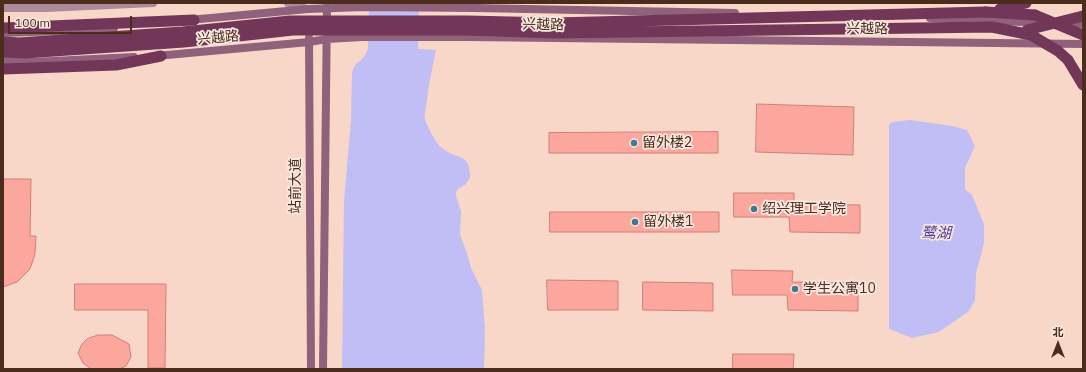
<!DOCTYPE html>
<meta charset="utf-8">
<style>
body{margin:0}
#map{position:relative;width:1086px;height:372px;overflow:hidden;background:#f8d7c8;font-family:"IBM Plex Sans","Noto Sans SC",sans-serif}
canvas{display:block}
.frame{position:absolute;inset:0;border:4px solid #4b2c1d;pointer-events:none}
.north{position:absolute;left:1038px;top:324px;width:40px;height:40px;-webkit-text-stroke:3px #f9e8e0;paint-order:stroke;rotate:0deg;font-size:11px;font-weight:700;line-height:16px;text-align:center;color:#4b2c1d}
.north::after{content:'';display:block;margin:auto;width:14px;height:18px;background:#4b2c1d;clip-path:polygon(50% 0,100% 100%,50% 72%,0 100%)}
.scale{position:absolute;left:8px;top:16px;width:124px;height:18px;box-sizing:border-box;border:2px solid #4b2c1d;border-top:0;padding-left:5px;font-size:12px;line-height:14px;white-space:nowrap;color:#4b2c1d;-webkit-text-stroke:3px #f9e8e0;paint-order:stroke}
</style>
<div id="map">
<canvas width="1086" height="372"></canvas>
<div class="frame"></div>
<div class="north">北</div>
<div class="scale">100 m</div>
</div>
<script>
const context = document.querySelector('canvas').getContext('2d');
context.lineJoin = 'round';
function paint(path, color) { context.fillStyle = color; context.fill(path, 'evenodd'); }
function strokePath(path, color, width, dash) { context.strokeStyle = color; context.lineWidth = width; context.lineCap = dash ? 'butt' : 'round'; context.setLineDash(dash || []); context.stroke(path); }
function label(font, color, halo, rows, align = 'center') {
  context.font = font + ' "IBM Plex Sans","Noto Sans SC",sans-serif'; context.lineWidth = 3.5; context.setLineDash([]); context.textBaseline = 'middle'; context.strokeStyle = halo; context.fillStyle = color; for (const [text, x, y, turn = 0] of rows) {
    context.save(); context.translate(x, y); context.rotate((+turn || 0) * Math.PI / 180); context.textAlign = isNaN(turn) ? turn : align; if (halo) context.strokeText(text, 0, 0); context.fillText(text, 0, 0); context.restore();
  }
}
const water = new Path2D(`
 M369,3H419L418,49L436,50C432,69 428,88 426,107C425,111 424,116 425,119C427,126 437,145 442,148C458,161 470,151 470,178L465,185L459,188L456,192V196L461,211L460,235L467,253L471,268L482,290L485,329L484,369H342L344,201L351,120L352,72L355,65L364,57L368,49Z
 M910,120L952,126L967,130L975,146L965,168V189L972,195L984,224V243L976,274L975,300L969,311L939,332L912,338L889,329V124L893,122Z`);
const building = new Path2D(`
 M757,104L854,107L853,155L756,152Z
 M718,132V153H549V133Z
 M3,179H31L30,236H36L35,254L30,269L17,282L3,287Z
 M734,193H794V204L860,205V233L790,232L789,217H734Z
 M550,212H719V232H550Z
 M732,270L793,271L792,282L858,283V311L788,310L787,295H733Z
 M547,280L618,281V310H548Z
 M643,282L713,283V311L643,310Z
 M75,284H166L165,368H148V310H75Z
 M98,335H112L129,344L131,357L126,366L119,369H91L83,363L78,353L82,344L87,339Z
 M733,354H794L793,369H733Z`);
const minor = new Path2D(`
 M288,3L307,9
 M3,8H46L153,3`);
const secondary = new Path2D(`
 M930,18L1047,23
 M189,20L308,9L363,7L475,8L735,13
 M1064,23L1083,24
 M3,33L92,30L114,28
 M309,38L311,369
 M156,56L309,42L327,39L362,37H468L1083,44
 M3,61L33,62L134,57
 M323,369L327,4`);
const trunk = new Path2D(`
 M1000,9L1026,3
 M986,12L1035,15
 M3,28L194,20
 M1068,60L1083,85
 M3,69L116,65L161,56`);
const trunkBridge = new Path2D(`
 M1035,15L1083,35
 M1027,30L1083,16
 M3,42L19,43L183,32L290,21H467L555,23L986,12
 M3,52L25,53L184,42L293,30H465L555,33L992,27L1031,35L1058,51L1068,60`);
const markers = [
 [634,143,4,"#3e7a92"],
 [754,209,4,"#3e7a92"],
 [635,222,4,"#3e7a92"],
 [795,289,4,"#3e7a92"]
];
const streetNames = [
 ["兴越路",543,25,1],
 ["兴越路",867,29,1],
 ["兴越路",218,38,-5],
 ["站前大道",296,186,-90]
];
const poiNames = [
 ["留外楼2",642,143],
 ["绍兴理工学院",762,209],
 ["留外楼1",643,222],
 ["学生公寓10",803,289]
];
const waterNames = [
 ["鹭湖",936,234]
];
paint(water, '#c0bef5');
paint(building, '#fca79e');
strokePath(building, '#d17e76', 1);
strokePath(minor, '#ab8a9b', 8);
strokePath(secondary, '#90617a', 8);
strokePath(trunk, '#723659', 11);
strokePath(trunkBridge, '#723659', 11);
for (const [x, y, r, color] of markers) { const dot = new Path2D(); dot.arc(x, y, r, 0, 2 * Math.PI); context.fillStyle = color; context.fill(dot); strokePath(dot, '#f9e8e0', 1.5); }
label('14px', '#4b2c1d', '#f9e8e0', streetNames);
label('14px', '#4b2c1d', '#f9e8e0', poiNames, 'left');
label('italic 15px', '#513ea4', '#f9e8e0', waterNames);
</script>
